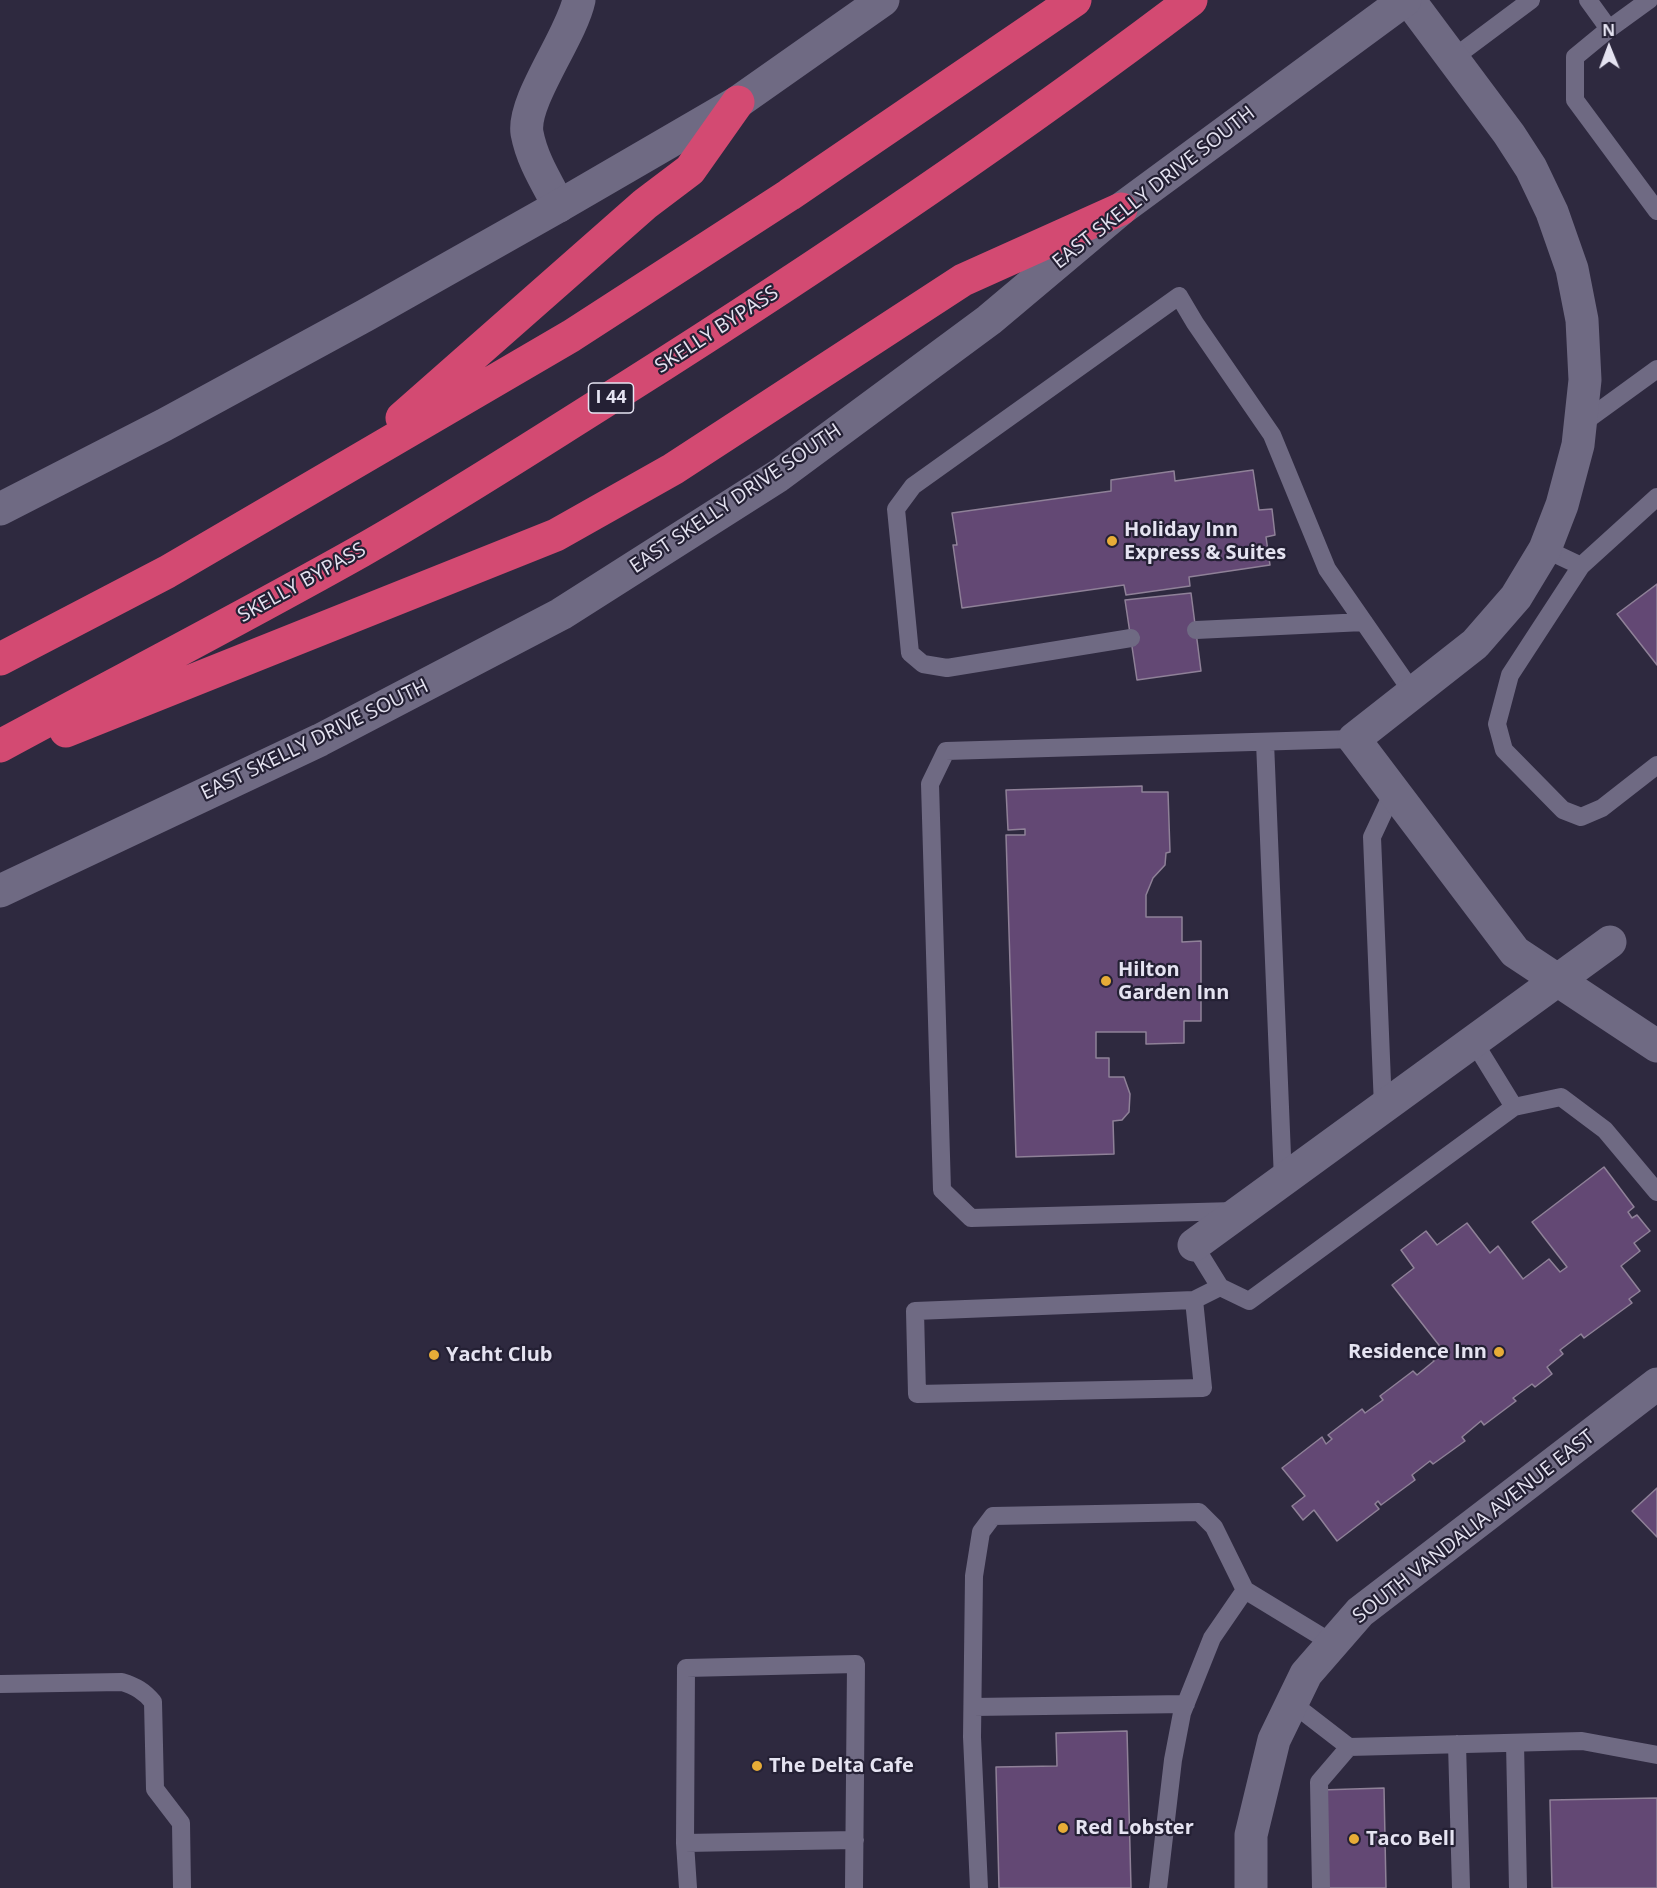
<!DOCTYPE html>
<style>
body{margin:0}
#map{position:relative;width:1657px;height:1888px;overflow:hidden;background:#2e293f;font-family:"Open Sans",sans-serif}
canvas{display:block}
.north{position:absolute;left:1579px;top:18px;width:60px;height:60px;-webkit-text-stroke:4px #242034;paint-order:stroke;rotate:359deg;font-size:16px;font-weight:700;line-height:24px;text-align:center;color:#e5e3f1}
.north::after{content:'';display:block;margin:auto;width:21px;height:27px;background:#e5e3f1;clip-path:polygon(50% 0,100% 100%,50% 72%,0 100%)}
</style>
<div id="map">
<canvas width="1657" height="1888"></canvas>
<div class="north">N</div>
</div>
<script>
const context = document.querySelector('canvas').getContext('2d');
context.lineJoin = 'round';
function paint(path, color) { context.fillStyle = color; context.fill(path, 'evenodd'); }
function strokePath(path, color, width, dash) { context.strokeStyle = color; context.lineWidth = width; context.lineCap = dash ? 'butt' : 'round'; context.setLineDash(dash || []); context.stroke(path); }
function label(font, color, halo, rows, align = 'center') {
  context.font = font + ' "Open Sans",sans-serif'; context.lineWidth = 4.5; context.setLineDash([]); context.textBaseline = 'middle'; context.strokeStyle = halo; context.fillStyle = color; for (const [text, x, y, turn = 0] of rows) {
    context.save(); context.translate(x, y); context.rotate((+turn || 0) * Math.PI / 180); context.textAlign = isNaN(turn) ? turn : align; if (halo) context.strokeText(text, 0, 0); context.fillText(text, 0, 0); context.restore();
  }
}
const building = new Path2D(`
 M1253,470L1259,510L1272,509L1275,535L1266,537L1270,565L1189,577L1190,586L1126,595L1124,585L962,608L953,545H957L952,513L1111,491V480L1174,471L1175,481Z
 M1657,584V665L1617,614Z
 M1191,593L1201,671L1137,680L1125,600Z
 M1142,786V792H1168L1170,852L1166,853L1165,865L1153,878L1146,895V917H1182V942L1201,941V1021H1184V1043L1146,1044V1032H1096V1058H1109V1077H1124L1130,1094L1129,1112L1122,1120L1113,1121L1114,1154L1016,1157L1006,835H1025V829L1008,830L1006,790Z
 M1604,1167L1634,1207L1628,1212L1632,1218L1637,1215L1650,1231L1634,1243L1640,1251L1621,1266L1640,1291L1629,1299L1632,1303L1584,1338L1581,1334L1560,1350L1563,1354L1547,1367L1552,1374L1535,1387L1532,1384L1513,1398L1516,1401L1484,1425L1481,1421L1462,1437L1465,1441L1433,1464L1430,1461L1412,1475L1415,1480L1381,1505L1378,1501L1375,1504L1379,1509L1337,1541L1314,1510L1303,1520L1292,1506L1305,1496L1282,1468L1322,1437L1326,1444L1332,1439L1328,1435L1362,1409L1365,1413L1383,1400L1380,1396L1413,1371L1417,1375L1434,1361L1431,1357L1442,1349L1392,1285L1414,1268L1401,1250L1426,1231L1437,1245L1467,1223L1490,1253L1498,1246L1523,1279L1549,1259L1560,1272L1567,1267L1532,1222Z
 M1657,1488V1537L1632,1511Z
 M1127,1731L1131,1888H999L996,1767L1057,1766L1056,1733Z
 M1384,1788L1386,1888H1323L1321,1790Z
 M1657,1798V1888H1552L1550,1800Z`);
const lane = new Path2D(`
 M1588,0L1609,29L1649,0
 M1609,29L1575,57V100L1657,211
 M1452,59L1531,0
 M1580,425L1657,369
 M1657,497L1581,566L1510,675L1497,724L1504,750L1563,810L1581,817L1602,808L1657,765
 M1545,549L1581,566
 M1196,630L1364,622
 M1131,638L947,668L923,664L910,653L896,509L913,486L1179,296L1195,323L1272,435L1327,569L1413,693
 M1265,742L1283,1180
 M1383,1107L1372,837L1393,792
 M1514,1107L1561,1097L1605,1130L1657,1192
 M1235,1211L971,1218L942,1190L930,784L946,751L1354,739
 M1194,1245L1220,1287L1249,1301L1514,1107L1474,1042
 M1194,1300L915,1311L917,1394L1203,1388L1194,1300L1220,1287
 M1245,1590L1332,1643
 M0,1684L122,1682C135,1686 144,1691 153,1702L155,1789L181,1823L182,1888
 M1292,1703L1349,1747L1582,1741L1657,1755
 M973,1707L1186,1704
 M1515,1743L1518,1888
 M1457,1744L1461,1888
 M685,1843L855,1840
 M688,1888L685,1843L686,1668L856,1664L854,1888
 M979,1888L972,1737L974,1576L981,1532L993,1516L1199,1512L1214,1527L1245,1590L1212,1638L1182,1713L1173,1760L1158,1888
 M1321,1888L1319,1782L1349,1747`);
const street = new Path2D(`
 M1409,0L1509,134L1531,168L1552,212L1572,269L1582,320L1585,380L1578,445L1562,505L1545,549L1516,597L1475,644L1354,739L1515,952L1657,1046
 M559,206C547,183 532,160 527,133C522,101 571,37 579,0
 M1194,1245L1610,942
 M1251,1888V1835L1274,1740L1306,1674L1360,1612L1657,1384`);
const secondary = new Path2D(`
 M0,509L164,425L366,315L559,206L738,102L883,0
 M0,891L320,740L561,614L778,476L989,320L1121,209L1405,0`);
const highway = new Path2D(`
 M402,418L645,204L690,170L738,102
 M0,659L167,572L571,336L789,195L1075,0
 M66,731L556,535L673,469L963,280L1121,209
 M0,746C120,681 242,618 361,551C451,500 538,443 626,388C819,266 1009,138 1191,0`);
const markers = [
 [1112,541,6,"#e7ac37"],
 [1106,981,6,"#e7ac37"],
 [1499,1352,6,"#e7ac37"],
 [434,1355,6,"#e7ac37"],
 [757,1766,6,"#e7ac37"],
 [1063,1828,6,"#e7ac37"],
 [1354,1839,6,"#e7ac37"]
];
const shields = [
 [611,398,45]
];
const shieldNames = [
 ["I 44",611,398]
];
const streetNames = [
 ["EAST SKELLY DRIVE SOUTH",1154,188,-38],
 ["SKELLY BYPASS",717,330,-33],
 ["EAST SKELLY DRIVE SOUTH",736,499,-34],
 ["SKELLY BYPASS",302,583,-29],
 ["EAST SKELLY DRIVE SOUTH",315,740,-26],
 ["SOUTH VANDALIA AVENUE EAST",1474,1527,-38]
];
const poiNames = [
 ["Holiday Inn",1124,530],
 ["Express & Suites",1124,553],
 ["Hilton",1118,970],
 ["Garden Inn",1118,993],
 ["Residence Inn",1487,1352,"right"],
 ["Yacht Club",446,1355],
 ["The Delta Cafe",769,1766],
 ["Red Lobster",1075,1828],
 ["Taco Bell",1366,1839]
];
paint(building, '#634874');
strokePath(building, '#8f8198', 1.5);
strokePath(lane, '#6f6a83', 18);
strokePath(street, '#6f6a83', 33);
strokePath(secondary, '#6f6a83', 33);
strokePath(highway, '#d34a72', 33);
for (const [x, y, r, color] of markers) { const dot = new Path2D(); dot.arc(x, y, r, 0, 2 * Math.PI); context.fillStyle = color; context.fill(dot); strokePath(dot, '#242034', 2); }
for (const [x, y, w] of shields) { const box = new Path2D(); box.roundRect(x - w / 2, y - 15, w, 30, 4.5); context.fillStyle = '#242034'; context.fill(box); strokePath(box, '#e5e3f1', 1.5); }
label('bold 18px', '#e5e3f1', null, shieldNames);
label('20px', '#e5e3f1', '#242034', streetNames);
label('bold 20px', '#e5e3f1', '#242034', poiNames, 'left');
</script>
